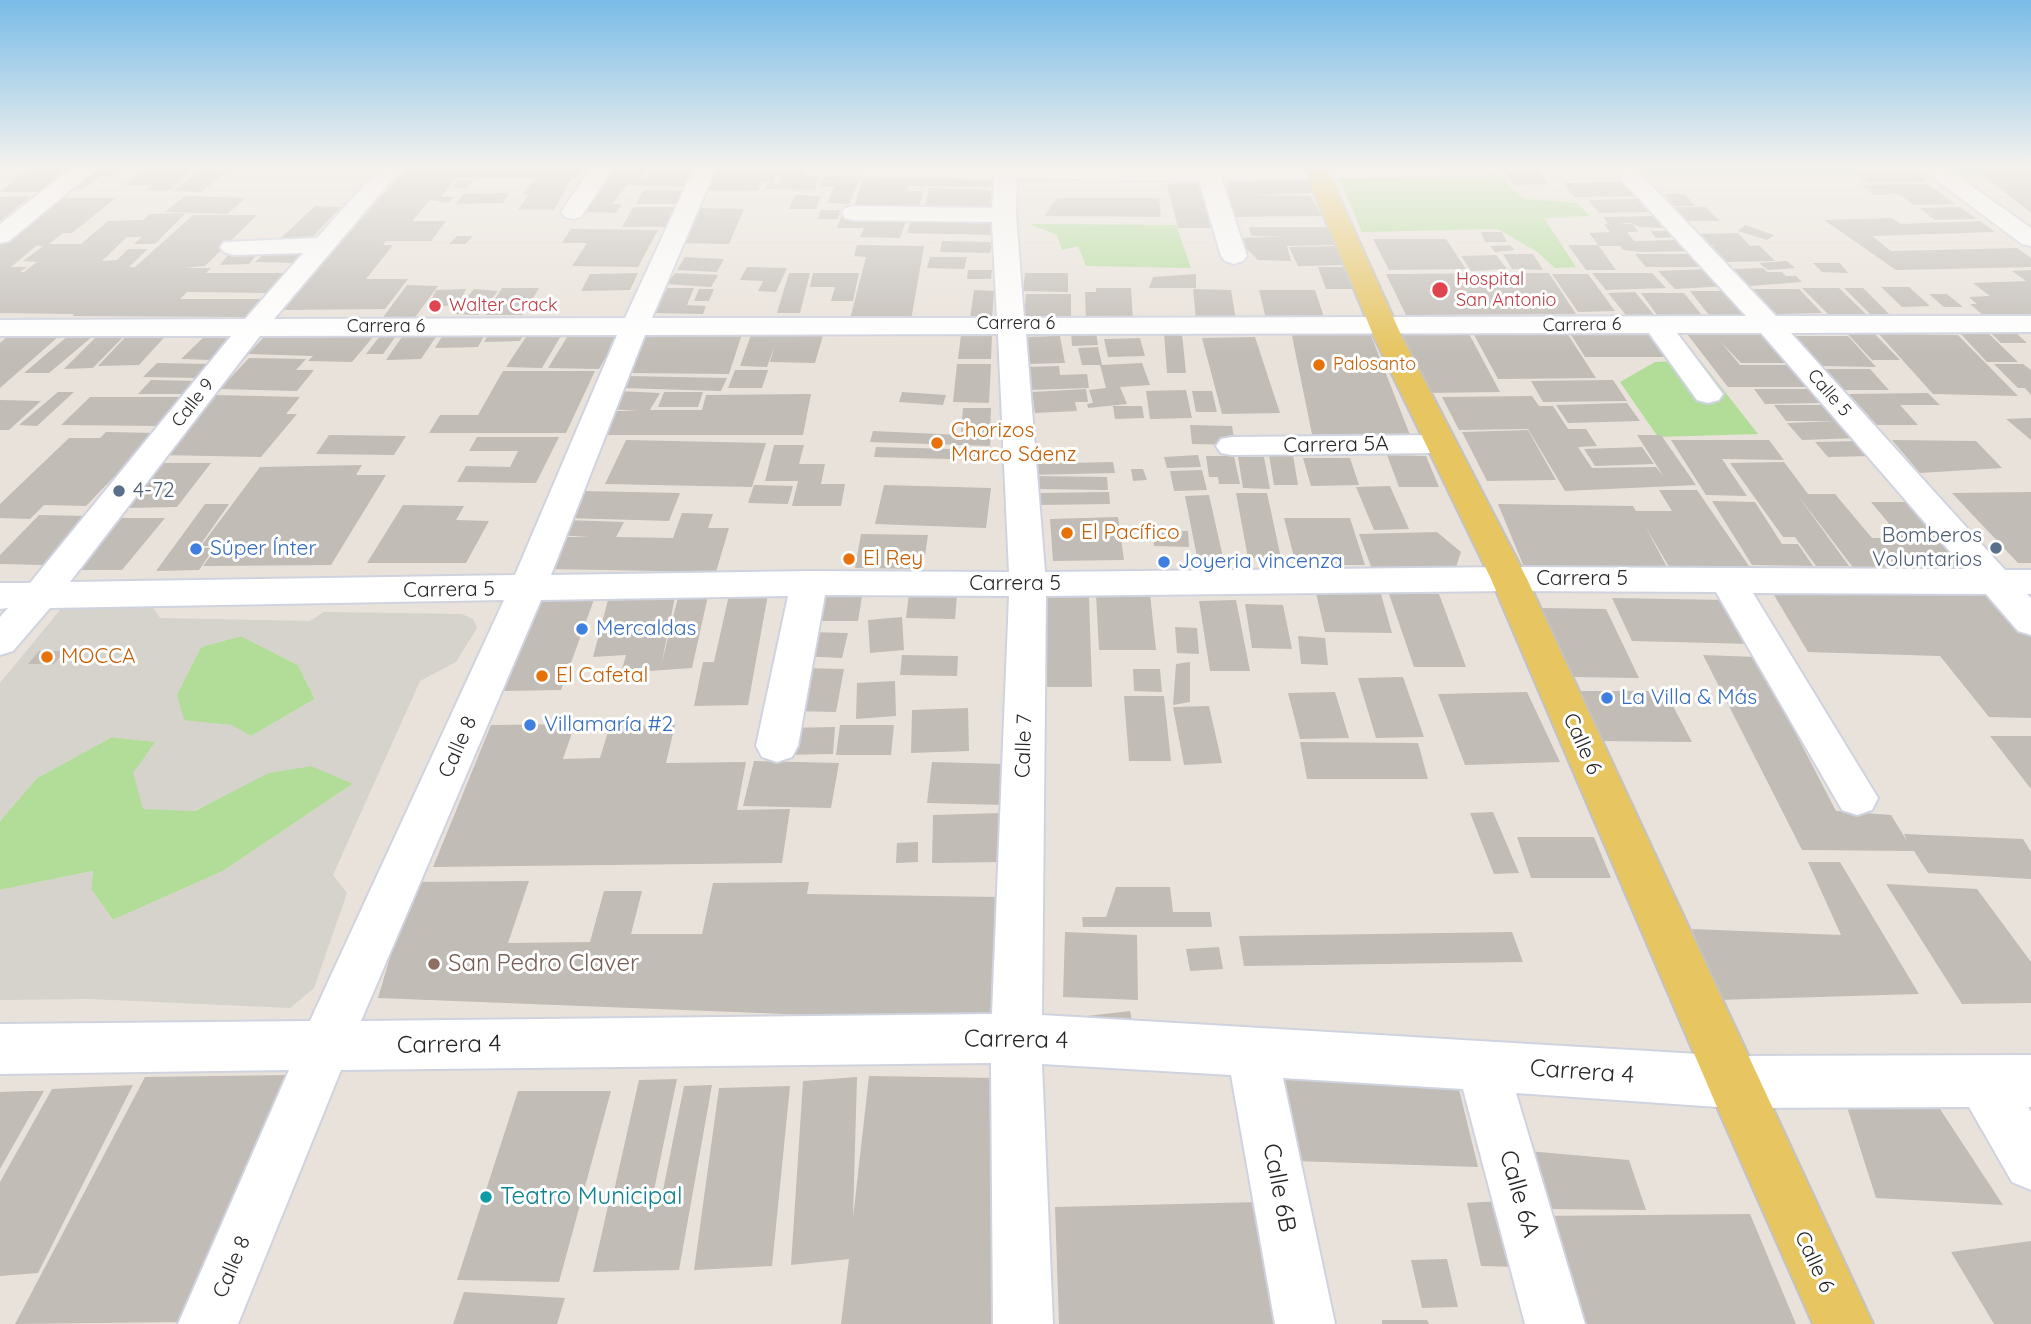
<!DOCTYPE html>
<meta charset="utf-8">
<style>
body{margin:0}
canvas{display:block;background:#e9e2da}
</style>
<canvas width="2031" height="1324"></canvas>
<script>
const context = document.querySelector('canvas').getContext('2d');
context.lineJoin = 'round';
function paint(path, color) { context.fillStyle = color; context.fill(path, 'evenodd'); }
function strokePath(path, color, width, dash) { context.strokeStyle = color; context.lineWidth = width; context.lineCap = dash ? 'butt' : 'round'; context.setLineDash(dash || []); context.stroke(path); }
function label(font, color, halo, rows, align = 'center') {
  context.font = font + ' Quicksand,sans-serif'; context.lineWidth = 6; context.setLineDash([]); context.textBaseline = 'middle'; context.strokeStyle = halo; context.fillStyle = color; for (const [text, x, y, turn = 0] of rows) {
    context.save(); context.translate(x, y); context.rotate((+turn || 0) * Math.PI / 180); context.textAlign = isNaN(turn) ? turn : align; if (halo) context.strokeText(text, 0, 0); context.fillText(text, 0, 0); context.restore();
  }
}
const green = new Path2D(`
 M1627,168H2031V178L1633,176Z
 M1496,170L1511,188L1525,199L1577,203L1590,216L1544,218L1576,267L1555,268L1537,252L1498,229L1362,232L1338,175Z
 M1030,224L1176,225L1191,268L1086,266L1078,246L1062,250L1057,235Z
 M1700,360L1758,434L1658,437L1620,382L1655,362Z
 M241,636L298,665L315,699L251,736L231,725L184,721L176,695L201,647Z
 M112,737L156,742L195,811L269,772L311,766L354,783L223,871L113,920L91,889L93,871L0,890V821L37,778Z`);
const plaza = new Path2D(`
 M135,601L153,608L160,618L310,621L324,612L462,614L473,619L477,628L456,662L420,681L333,875L347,893L314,988L290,1008L90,999L0,1000V890L93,871L91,889L113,920L223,871L353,784L311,766L269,773L194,811L143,809L133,773L155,742L112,737L37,778L0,821V683L60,610L74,604ZM241,636L298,665L315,699L251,736L231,725L184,720L177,695L201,647Z`);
const building = new Path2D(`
 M30,168H69L40,192H0Z
 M95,168H126L115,176H100L84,188H65Z
 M145,168H196L171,190H146L152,185H124Z
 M201,168H230L201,192L172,191Z
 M406,168H582L576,178H572L554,210H518L528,195H523L535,178H456L441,197H454L449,203L430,200L412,221H446L431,241H386L383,245H393L366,279H408L385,309L283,310Z
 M2031,168V213L1976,169Z
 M612,169H646L640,178H646L652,169H684L689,171L687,174H691L684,187L627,185L612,204H622L616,213L584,212Z
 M717,170L778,171L773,183H762L758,191L706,190Z
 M1539,170L1547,184L1514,185L1505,171Z
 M1851,170L1913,171L1928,182L1868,183Z
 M865,171H992L991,187L908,186L907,191H923L918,212L853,211Z
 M783,173H821L815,190L764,189L767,184H778Z
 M826,174L861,176L849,204L827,203L834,187H819Z
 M1307,176L1315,193L1250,195L1310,196L1322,216L1233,217L1226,194L1230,177Z
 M457,180H473L467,188H451Z
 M1621,182L1634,196L1574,197L1563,183Z
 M1202,183L1214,228H1178L1167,184Z
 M1928,184L1955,204L1913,205L1899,194L1874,195L1861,185Z
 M929,188L993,190L990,214L924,212Z
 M643,190H682L676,204H636Z
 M509,193L503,203L456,204L463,194Z
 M1664,194H1685L1695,206H1674Z
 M795,195L821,196L816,209H789Z
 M31,196L0,221V197Z
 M185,196L246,198L227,214L165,212Z
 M56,198H116L72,233H63L49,244H81L108,221L143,220L150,214L186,213L155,244H134L142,237H127L102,261L117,260L128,249H148L129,267H135L193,215H257L205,266L184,268H211L206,273H287L269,293L187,292L180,299H266L250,317L73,316L74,314L0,313V244ZM36,246H43L23,261L37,262L24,272H20L27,267H11Z
 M1057,198H1159L1161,217L1044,216Z
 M1639,199L1649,212L1599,213L1588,200Z
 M315,206L341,207L313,236L280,239Z
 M633,207H676L666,227H622Z
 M1673,207H1706L1720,221H1686Z
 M1960,207L1977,219L1935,220L1920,208Z
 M698,208L744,209L729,244L680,243Z
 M821,210H840L838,219H818Z
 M842,215L907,218L900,238L860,237L864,228H837Z
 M1656,216L1667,228L1640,227L1631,223L1615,224H1633L1638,232H1627L1634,241L1680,240L1689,251L1641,252L1623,250L1620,246H1599L1589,233L1610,232L1604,224H1608L1603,217Z
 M912,217L993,219L991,235L907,233Z
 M1892,218L1901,224L1980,221L1995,232L1872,236L1891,251L2017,248L2031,258V267L1896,270L1824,220Z
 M1745,225L1774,235L1767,240L1738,231Z
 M1249,227H1327L1334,245L1287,246L1291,261L1258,260L1245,247L1243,238L1284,236H1251Z
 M571,229L658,230L638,267L572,266L587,243H562Z
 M1650,231H1670L1676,237L1656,238Z
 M1481,232H1502L1507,242H1485Z
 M1738,233L1750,246L1759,245L1775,261L1725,262L1710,246L1719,245H1711L1700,234Z
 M457,236H473L465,244H449Z
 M1373,239H1446L1466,269L1389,270Z
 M942,241L992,242L990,253L940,252Z
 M857,245L924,246L911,320L850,319L866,257L854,256Z
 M1510,245L1515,250L1495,252L1490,246Z
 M1568,245H1598L1616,270H1586Z
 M1339,246L1349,265L1298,266L1289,247Z
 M272,247L306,249L295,263L255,262Z
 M262,248L249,264L220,265L233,249Z
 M1503,254H1533L1543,270L1512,269Z
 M1635,254H1693L1704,267H1646Z
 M1496,255L1507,269L1471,271L1461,256Z
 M685,257L724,259L717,272L677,270Z
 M930,257H967L964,269L927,268Z
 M1787,261L1795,268L1768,270L1759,263Z
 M1813,263H1840L1848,273L1822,272Z
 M747,267L787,268L776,292L758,291L763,281L740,280Z
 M1318,267H1352L1361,289H1326Z
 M1763,268L1767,272H1782L1786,276H1796L1802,282L1749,286L1732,269Z
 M1709,269L1727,286L1675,289L1658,271Z
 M968,270H992L991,279H967Z
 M2031,270V315L1984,316L1970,304H1977L1969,297L1990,296L1973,283L2026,281L2012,271Z
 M638,273L630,290L581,291L590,274Z
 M675,273L718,275L711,287L667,284Z
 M789,273H810L800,313H777Z
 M813,273H859L853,301H831L835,287H810Z
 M1025,273H1068V292L1023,291Z
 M1549,273L1576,314L1406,315L1386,274Z
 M1592,273H1652L1666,288L1606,290Z
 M1196,274V288H1149L1153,277Z
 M1552,274H1588L1615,311L1578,312Z
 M407,285L438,286L413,320H381Z
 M1881,287H1909L1930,306L1902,307Z
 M502,288H539L523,315H485Z
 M667,288H694L687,305L706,306L703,314L654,313Z
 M1096,288H1131L1133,320L1086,319L1085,292H1096Z
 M1802,288H1839L1868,316H1830Z
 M1844,288H1863L1894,319H1875Z
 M466,289L458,305L428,307L436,290Z
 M474,289L498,291L478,315L453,314Z
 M699,289H714L709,301H694Z
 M1193,289L1231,290L1236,320L1196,319Z
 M1753,289H1799L1822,313L1775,314Z
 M974,290L994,291L992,319L970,318Z
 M1259,290H1315L1325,320L1266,319Z
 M1690,291H1728L1752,318L1712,319Z
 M1635,292L1654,315H1626L1608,293Z
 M1641,293H1684L1705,319H1660Z
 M1026,294H1071V318L1024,317Z
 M1929,294H1947L1963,307H1944Z
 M574,326L623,327L599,369L548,368Z
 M489,327L478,347L435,348L447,328Z
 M16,329H67L0,388V343Z
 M212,329L243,330L213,360L181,359Z
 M1759,329L1789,363H1741L1720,341L1740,365H1792L1811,387H1728L1684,330Z
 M1843,329H1870L1900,360H1872Z
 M75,330L99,331L49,373H24Z
 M132,330H171L139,365L98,366Z
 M491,330H526L520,341L484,342Z
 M1393,330H1467L1500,392L1421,393Z
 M1565,330L1596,378L1498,379L1472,331Z
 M1568,330H1660L1679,357H1585Z
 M1957,330L1986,331L2018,362H1987Z
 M102,331H129L93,368L64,369Z
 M406,331H440L421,359L386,360Z
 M648,331H743L729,374L628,373Z
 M1291,331L1370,333L1412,440L1313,439Z
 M1989,331L2015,332L2027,343H2001Z
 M383,332H399L383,354H366Z
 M752,332H824L815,363L770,362L775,345L767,367L740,366Z
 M1071,332H1096L1098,345L1072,346Z
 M1164,333L1182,334L1186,373H1167Z
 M267,334L370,336L373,337L352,362L308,361L313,356L248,354Z
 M528,334H562L542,368L506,367Z
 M1879,334L1958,335L2018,396L1933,394Z
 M961,335H992L991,359H958Z
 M1060,336L1065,363L1027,364L1023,337Z
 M1795,336H1848L1876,367L1822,366Z
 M1255,337L1280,413L1222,414L1202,338Z
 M1140,338L1145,356L1108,357L1104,339Z
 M1098,347L1102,365L1142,363L1150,385L1120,387L1127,404L1088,408L1087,404L1093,403L1089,390L1106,388L1100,365H1082L1078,348Z
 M249,358L306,359L296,370H314L297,391L220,389Z
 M157,363L211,364L198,378L143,377Z
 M957,364H991L989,403L953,402Z
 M1994,364H2023L2031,370V395L2025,388H2018Z
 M1059,366L1060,375L1087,374L1089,388L1028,390L1027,367Z
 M1823,369H1870L1889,390H1841Z
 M735,370H768L762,388H728Z
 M503,371H595L566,433H429L440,415H478Z
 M627,376L727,378L721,391L621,388Z
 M151,380L196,381L183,394H138Z
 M1613,380L1627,401L1543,402L1531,381Z
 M1086,389L1088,402H1075L1077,411L1035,413L1032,392Z
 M1754,389H1812L1825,403L1765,404Z
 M1186,390L1192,418L1150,419L1146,391Z
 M618,391L660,393L650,410H702L706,395L811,394L803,435H607L617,411H638L608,409Z
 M1192,391H1212L1217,412H1196Z
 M58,392H74L37,426L19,425Z
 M664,392H703L698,407H658Z
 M902,392L946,395L943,405L899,402Z
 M1928,393L1940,405H1900L1918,425H1877L1849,394Z
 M215,395L300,397L286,414H297L261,457L159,455Z
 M1532,396L1539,406H1553L1568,429H1586L1597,446L1578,447L1592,468L1656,467L1664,477L1637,435H1661L1696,485L1565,491L1528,429L1459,430L1442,397Z
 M90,397H184L158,426L61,425Z
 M0,400L41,401L9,430H0Z
 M1627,403L1640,421L1568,423L1556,405Z
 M1774,405H1827L1859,438L1802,440L1787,423L1837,421H1786Z
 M1113,406H1142L1144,418L1115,419Z
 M963,408H991L990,435L970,434L991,436L990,446L870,442L873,431L961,435Z
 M2031,418V440L2006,419Z
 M1190,425L1232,426L1235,445L1192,444Z
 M1528,430L1556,480L1487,481L1462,432Z
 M106,432L156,433L86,506L44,505L30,519L0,518V504L69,438H100Z
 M329,435L406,436L394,455L316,454Z
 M477,437H559L536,483L457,482L466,466L510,467L518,451H469Z
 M626,440L766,443L752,487L605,484Z
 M1671,440H1769L1784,460L1722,459L1747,496L1706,495Z
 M1892,440L1976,441L2002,468L1920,473Z
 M1858,441L1872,456L1828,457L1815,442Z
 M774,445H804L799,464H825L821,484H845L841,506H792L798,481H765Z
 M876,447L988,450L987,460L874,457Z
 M1642,447L1654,464L1595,466L1584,449Z
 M1198,455L1201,467L1167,468L1164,457Z
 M1269,455H1293L1298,485H1274Z
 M1387,455L1426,456L1439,487H1399Z
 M1206,456H1234L1240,484H1219L1218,477H1209Z
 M1238,457H1264L1270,489L1243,488Z
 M1303,458H1350L1359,485L1311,486Z
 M1113,462L1115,473L1028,475L1027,464Z
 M1784,462L1808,494H1835L1872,538H1901L1871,502H1920L1983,572L1858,574L1796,493L1849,566H1816L1795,537H1783L1730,463Z
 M160,463H211L177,507L123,508Z
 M362,465L356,475H386L331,565L203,566L218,546H201L260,467Z
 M1131,469H1143L1147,480L1133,481Z
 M1202,470L1207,490L1174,491L1170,471Z
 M1033,476L1107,477L1108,490L1033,489Z
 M754,485L793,486L788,504L748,503Z
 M884,485L991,488L986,528L875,524Z
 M1390,486L1409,529L1374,530L1356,487Z
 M1659,490H1697L1751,569L1671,570L1645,526L1668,569L1524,567L1498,504L1633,506L1636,511H1672Z
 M581,491L680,493L669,521L566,518Z
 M1109,492L1110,504L1040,505V493Z
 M2031,492V563H2018L1952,493Z
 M1236,493H1267L1281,558H1248Z
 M1209,495L1226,571L1200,572L1185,496Z
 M1712,501L1755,502L1782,544H1798L1813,566L1752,565Z
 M205,504H229L198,548H214L199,570L156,571Z
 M403,505L464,506L456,520L489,521L466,563H367Z
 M682,513L713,514L708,528H729L716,572L544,569L559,537H589L556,535L564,520L624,522L616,537L673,538Z
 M39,515L89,516L44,565L0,564V555Z
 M1118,517L1124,560L1053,561L1050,519Z
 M110,518H165L122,570H65Z
 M1284,518H1350L1365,565H1296Z
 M1153,531H1188L1189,547L1154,546Z
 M1437,532L1461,552L1456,567L1372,569L1359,534Z
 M861,534L928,535L923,569L855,568Z
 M812,590H863L858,621H806Z
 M1771,590L1998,596L2031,635V718L1989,717L1940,656L1808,652Z
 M1316,593L1381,594L1392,633L1325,632Z
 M596,594L561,690L502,691L543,595Z
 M768,594L748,705L694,706L703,662H714L729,595Z
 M909,594L957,595L955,619L906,618Z
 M1096,594H1150L1156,650H1099Z
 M1389,594H1439L1466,667H1414Z
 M708,596L692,668L621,673L626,655L593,657L608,600L675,597L661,666L678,597Z
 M1039,597H1089L1092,687H1040Z
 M1612,598L1727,600L1752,644L1632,641Z
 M1236,600L1250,671H1210L1199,601Z
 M1245,604L1283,605L1292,649L1252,648Z
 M1541,608L1606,609L1639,678L1571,677Z
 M902,617L904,650L870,653L868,620Z
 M1175,627L1197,628L1199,654L1177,653Z
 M807,632L848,633L842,658L800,656Z
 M1298,636L1325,638L1328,665L1301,664Z
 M39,651H65L54,664H28Z
 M902,655L958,656L957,676L900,675Z
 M1703,655L1756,657L1836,811L1891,815L1907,841L1904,834L2023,839L2031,852V879L1928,873L1914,851L1802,850Z
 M1190,662V702L1173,705L1176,664Z
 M801,668L844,669L836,712L792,711Z
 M1133,669H1160L1162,692L1134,691Z
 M1403,677L1424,737L1376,738L1358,678Z
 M895,681L896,716L856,719L857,683Z
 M1574,691H1665L1692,742L1597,741Z
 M1335,692L1349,738L1300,739L1288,693Z
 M1527,692L1560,762L1465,765L1438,694Z
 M1124,696H1164L1171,761H1129Z
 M1209,706L1222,763L1184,765L1173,707Z
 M968,708L969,751L911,753L912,710Z
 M575,724L563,759L600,758L610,725H675L666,763L746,762L737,810L790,809L782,863L433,867L491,725Z
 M840,725H894L891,755H836Z
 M835,727L833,754L780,755L785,728Z
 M1990,736H2031V789Z
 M1300,742L1418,743L1428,779H1307Z
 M754,761L839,763L831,808L743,806Z
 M932,762L1006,764L1004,805L927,803Z
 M1493,812L1519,873L1494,874L1470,813Z
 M1002,813L1003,862L932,863L933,815Z
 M1517,837H1594L1611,878H1531Z
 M918,842V862L896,863L897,843Z
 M1808,862H1840L1919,994L1717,1000L1692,929L1841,935Z
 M529,881L508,943L590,942L604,891H642L631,934H702L713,883L809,882L807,894L998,897L991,1027L785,1014L378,998L412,882Z
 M1886,884L1977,889L2031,962V1003L1962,1004Z
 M1116,887H1170L1173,912H1210L1212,927H1083L1082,917H1106Z
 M1065,932L1137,935L1138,1000L1063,997Z
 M1512,932L1523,962L1244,966L1239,936Z
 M1219,947L1223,969L1190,971L1186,949Z
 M1130,1011L1134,1030L1090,1035L1087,1016Z
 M1282,1063L1454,1069L1478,1167L1294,1161Z
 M288,1075L179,1322L15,1324L145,1077Z
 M869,1076L998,1078L992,1324H841L849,1259L791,1265L803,1081L857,1077L853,1218Z
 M677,1079L653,1195H613L639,1080Z
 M133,1085L38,1273L0,1276V1182L52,1089Z
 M712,1085L679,1270L593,1272L608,1206L660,1205L684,1086Z
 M790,1086L772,1266L694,1270L719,1088Z
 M30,1091H44L0,1169V1092Z
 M518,1091H611L559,1282L457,1280Z
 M1847,1107L1940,1109L2003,1205L1876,1198Z
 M1517,1150L1629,1160L1646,1210L1542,1209Z
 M1500,1201L1518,1267L1481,1266L1467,1203Z
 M1260,1202L1279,1324H1059L1055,1207Z
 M1750,1214L1796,1324H1569L1537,1216Z
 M2031,1241V1324H1994L1951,1252Z
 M1447,1259L1458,1307L1422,1308L1411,1260Z
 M464,1292L565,1298L557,1324H453Z
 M1382,1320H1427L1429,1324H1382Z`);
const minor = new Path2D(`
 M72,168H97L9,241L0,243V224Z
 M379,168H402L274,319L625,318L694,168H716L652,318H997L992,222L854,220L845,218L842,213L845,208L854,206L992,208L994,178L813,175L805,173L802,168H1494L1491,173L1483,175L1222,180L1247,256L1243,261L1234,264L1225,261L1221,256L1199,181L1017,178L1016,215L1024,318L1746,316L1611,168H1635L1776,316H2031V332L1791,333L2005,570H2031V594H2027L2031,598V635L2018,631L1986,594L1753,593L1878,798L1872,810L1857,815L1842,810L1716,592L1509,591L1046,596L1042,1015L1732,1056L2031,1055V1107H2028L2031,1112V1190L2012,1182L1969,1107L1732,1108L1516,1093L1585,1324H1525L1463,1089L1283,1078L1335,1324H1275L1231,1075L1042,1064L1053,1324H993L991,1063L341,1070L238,1324H178L289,1070L0,1074V1024L310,1021L504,600L50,608L13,651L0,655V617L8,608L0,609V583H30L231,336H0V320L245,319L303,253L233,255L224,252L220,247L224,242L317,238ZM1649,333L1697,400L1708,403L1719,400L1723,394L1677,333H1761L1965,569L1509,567L1045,572L1026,334ZM998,334L1009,572L809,571L551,575L645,335ZM617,335L515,575L70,582L260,336ZM825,595L1009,596L992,1014L361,1021L541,600L788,596L756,746L762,757L777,762L792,757L798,746Z
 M591,168H613L581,217L573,219L565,217L561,212Z
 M1920,168H1946L2031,228V246L2022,244Z
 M1439,435L1450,437L1455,444L1450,451L1439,453L1232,455L1221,453L1216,446L1221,439L1232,437Z`);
const major = new Path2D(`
 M1304,168H1326L1402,337L1527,579L1873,1324H1813L1714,1100L1491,579L1374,337Z`);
const markers = [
 [1440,290,9,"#e0444e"],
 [435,306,7,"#e0444e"],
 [1319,365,7,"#e8710a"],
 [937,443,7,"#e8710a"],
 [119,491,7,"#5c6f8a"],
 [1067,533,7,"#e8710a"],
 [1996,548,7,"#5c6f8a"],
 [196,549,7,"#3f7fe0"],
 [849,559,7,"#e8710a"],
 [1164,562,7,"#3f7fe0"],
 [582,629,7,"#3f7fe0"],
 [47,657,7,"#e8710a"],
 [542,676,7,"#e8710a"],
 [1607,698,7,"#3f7fe0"],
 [530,725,7,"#3f7fe0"],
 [434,964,7,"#8d6e63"],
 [486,1197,7,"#0f9aa8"]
];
const farHealthnames = [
 ["Hospital",1456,280],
 ["San Antonio",1456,301],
 ["Walter Crack",449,306]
];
const farStreetnames = [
 ["Carrera 6",1016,324],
 ["Carrera 6",1582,325,-1],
 ["Carrera 6",386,327],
 ["Calle 5",1829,393,49],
 ["Calle 9",193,403,-52]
];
const farFoodnames = [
 ["Palosanto",1333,365]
];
const foodNames = [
 ["Chorizos",951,431],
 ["Marco Sáenz",951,455],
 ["El Pacífico",1081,533],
 ["El Rey",863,559],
 ["MOCCA",61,657],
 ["El Cafetal",556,676]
];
const streetNames = [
 ["Carrera 5A",1336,445,-1],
 ["Carrera 5",1582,579],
 ["Carrera 5",1015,584],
 ["Carrera 5",449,590,-1],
 ["Calle 6",1582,744,66],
 ["Calle 7",1024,746,-88],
 ["Calle 8",458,747,-66],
 ["Calle 6",1814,1262,65],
 ["Calle 8",232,1267,-67]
];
const serviceNames = [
 ["4-72",133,491],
 ["Bomberos",1982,536,"right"],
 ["Voluntarios",1982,560,"right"]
];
const shopNames = [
 ["Súper Ínter",210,549],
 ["Joyeria vincenza",1178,562],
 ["Mercaldas",596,629],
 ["La Villa & Más",1621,698],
 ["Villamaría #2",544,725]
];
const nearEducationnames = [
 ["San Pedro Claver",448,964]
];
const nearStreetnames = [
 ["Carrera 4",1016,1040,1],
 ["Carrera 4",449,1045,-1],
 ["Carrera 4",1582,1072,4],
 ["Calle 6B",1279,1188,79],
 ["Calle 6A",1519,1194,74]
];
const nearCulturenames = [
 ["Teatro Municipal",500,1197]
];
paint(green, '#b1dd99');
paint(plaza, '#d6d2cc');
paint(building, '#c1bcb6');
strokePath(minor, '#cfd3e0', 4);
strokePath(major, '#c3c3c3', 4);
paint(minor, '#fff');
paint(major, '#e7c561');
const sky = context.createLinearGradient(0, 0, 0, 354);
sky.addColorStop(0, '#79bce7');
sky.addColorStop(0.47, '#f5f2ee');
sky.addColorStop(1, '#f5f2ee00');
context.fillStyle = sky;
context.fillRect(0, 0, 2031, 354);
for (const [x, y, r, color] of markers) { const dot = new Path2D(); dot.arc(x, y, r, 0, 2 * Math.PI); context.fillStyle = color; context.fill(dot); strokePath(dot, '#fff', 2.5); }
label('18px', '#be3a42', '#fff', farHealthnames, 'left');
label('18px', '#272727', '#fff', farStreetnames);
label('18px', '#c56008', '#fff', farFoodnames, 'left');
label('21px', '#c56008', '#fff', foodNames, 'left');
label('21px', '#272727', '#fff', streetNames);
label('21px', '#4e5e75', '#fff', serviceNames, 'left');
label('21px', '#366cbe', '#fff', shopNames, 'left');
label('24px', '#785e54', '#fff', nearEducationnames, 'left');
label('24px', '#272727', '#fff', nearStreetnames);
label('24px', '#0d838f', '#fff', nearCulturenames, 'left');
</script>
